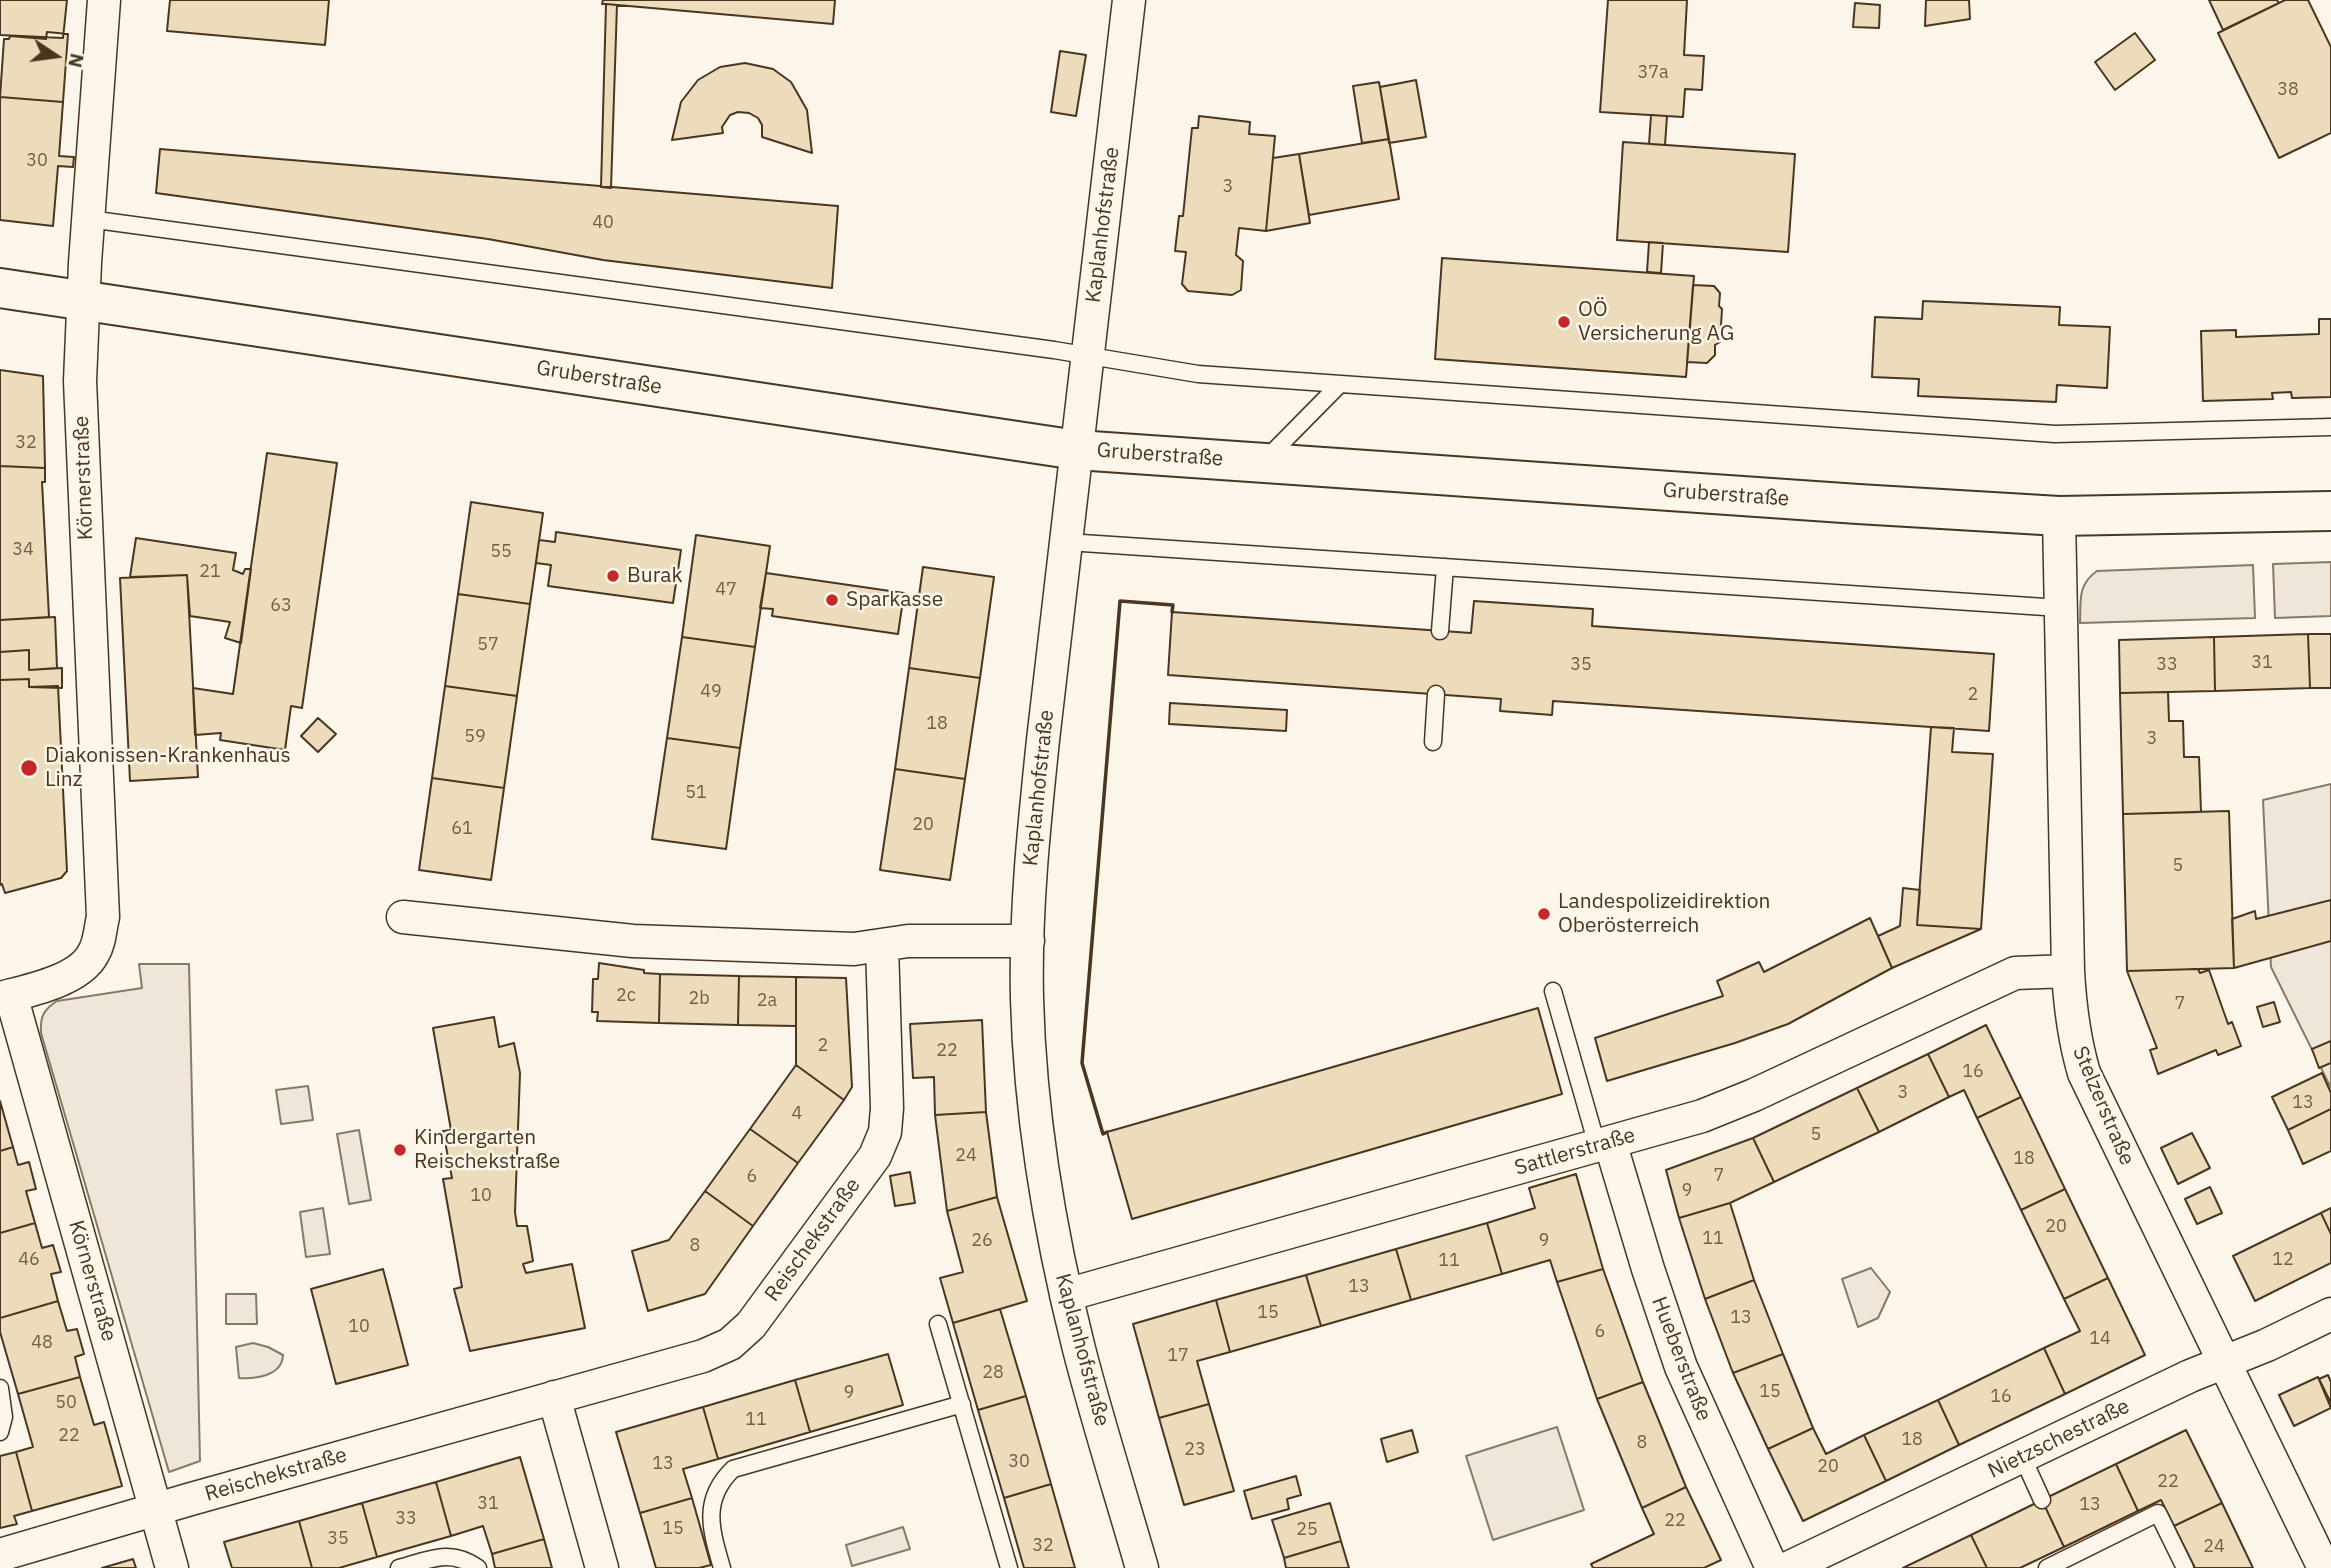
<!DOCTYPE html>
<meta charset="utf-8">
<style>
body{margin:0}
#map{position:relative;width:2331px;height:1568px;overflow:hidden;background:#fbf6e9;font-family:"IBM Plex Sans",sans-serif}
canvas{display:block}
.north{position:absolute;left:21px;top:21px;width:70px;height:70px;-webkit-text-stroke:5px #fbf6e9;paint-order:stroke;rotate:103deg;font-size:19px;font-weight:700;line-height:28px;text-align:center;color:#4a3520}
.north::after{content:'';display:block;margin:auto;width:24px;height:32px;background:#4a3520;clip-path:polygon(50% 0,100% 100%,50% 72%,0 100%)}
</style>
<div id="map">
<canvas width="2331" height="1568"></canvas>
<div class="north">N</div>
</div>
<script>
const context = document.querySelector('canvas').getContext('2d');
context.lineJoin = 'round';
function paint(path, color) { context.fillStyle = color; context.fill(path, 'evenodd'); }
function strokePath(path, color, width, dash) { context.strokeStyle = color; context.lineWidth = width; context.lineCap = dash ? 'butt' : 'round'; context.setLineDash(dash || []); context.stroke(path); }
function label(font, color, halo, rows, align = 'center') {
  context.font = font + ' "IBM Plex Sans",sans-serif'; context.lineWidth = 5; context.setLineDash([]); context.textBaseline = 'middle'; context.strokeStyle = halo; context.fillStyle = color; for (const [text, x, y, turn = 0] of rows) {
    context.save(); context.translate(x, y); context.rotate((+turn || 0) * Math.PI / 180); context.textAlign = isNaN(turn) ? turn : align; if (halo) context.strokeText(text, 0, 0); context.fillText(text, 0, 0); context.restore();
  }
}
const green = new Path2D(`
 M2331,562V616L2275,618L2273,564Z
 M2253,565L2255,618L2080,623C2081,601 2077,585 2097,571Z
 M2331,784V1088L2271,967L2263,800Z
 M139,964H189L200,1461L169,1472L41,1033C40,1017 43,1010 57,1001L142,988Z
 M308,1086L313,1120L281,1124L276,1090Z
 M359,1130L371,1200L349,1204L337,1134Z
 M323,1208L330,1254L306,1257L300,1212Z
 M1871,1268L1890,1292L1878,1318L1858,1327L1842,1279Z
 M226,1294H256L257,1324H226Z
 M253,1343L268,1347L283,1355C282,1376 256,1379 239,1378L236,1347Z
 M1557,1427L1584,1510L1493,1540L1466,1456Z
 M903,1527L910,1549L852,1566L846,1545Z`);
const building = new Path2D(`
 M0,0H67L63,38L0,35Z
 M170,0H329L325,45L167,31Z
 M603,0H835L833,24L606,4H602Z
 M1608,0H1687L1684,55L1704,56L1702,90L1685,89L1683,117L1600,112Z
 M1926,0H1969L1970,19L1925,26Z
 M2209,0H2277L2279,3L2223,30Z
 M2285,0H2308L2331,47V133L2279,158L2218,33Z
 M1855,3L1880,5L1879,28L1853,27Z
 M606,4L617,5L611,188L601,187Z
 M47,32L68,34L63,102L0,97L4,39H9L10,36L46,39Z
 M2135,33L2155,60L2115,90L2095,62Z
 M1060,51L1086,55L1076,116L1051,112Z
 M745,63L773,69L791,82L807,110L812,153L762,137V125L758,118L749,113L738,112L730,115L722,127L723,133L672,140L681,102L698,80L720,67Z
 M1416,80L1426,137L1389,143L1380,87Z
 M1379,82L1389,139L1362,143L1353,86Z
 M0,97L63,102L59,156L74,157L73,167L58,166L53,226L0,220Z
 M1651,115L1667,116L1665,145L1649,144Z
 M1199,116L1250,122L1249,134L1275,136L1266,231L1239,228L1236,255L1243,261L1241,290L1232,295L1188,291L1182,284L1186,252L1175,251L1179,216H1183L1192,128H1198Z
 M1389,139L1399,199L1309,215L1299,154Z
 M1623,142L1795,154L1788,252L1617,240Z
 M160,149L838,206L832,288L603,260L488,239L156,193Z
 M1299,154L1310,223L1266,231L1273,158Z
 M1649,242L1663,243L1661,273L1647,272Z
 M1442,258L1694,276L1686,377L1435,359Z
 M1693,285L1714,286L1720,293L1719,306L1722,309L1720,342L1715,345V355L1707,363L1687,362Z
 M1923,301L2060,307L2059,325L2110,327L2107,388L2057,385L2056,402L1918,396L1919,379L1872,377L1875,317L1922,319Z
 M2319,319H2331V397L2292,398L2291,392L2272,393L2273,399L2203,401L2201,331L2236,330V337L2319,334Z
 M0,370L43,376L45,468L0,466Z
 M267,453L337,463L302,708L291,706L285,750L220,740L221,733L195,735L193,688L233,694Z
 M0,466L45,468V482H42L49,617L0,620Z
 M471,502L543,513L530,604L458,594Z
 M556,532L681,550L673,603L548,586L551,565L536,563L539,540L555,542Z
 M696,535L770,546L755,647L682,637Z
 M136,538L236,553L233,570L243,574L245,569H251L241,643L225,638L230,622L190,616L187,575L130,577Z
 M923,567L994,577L980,678L909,668Z
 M766,573L904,593L898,634L772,616L773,609L760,608Z
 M187,575L198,777L130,781L120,578Z
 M458,594L530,604L517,696L445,686Z
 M1474,601L1593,609L1592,626L1994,654L1989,731L1553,701L1552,715L1500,711L1501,699L1168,675L1172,612L1471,633Z
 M55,617L57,668L29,670V650L0,652V620Z
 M2308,634H2331V688H2310Z
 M2308,634L2310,688L2215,691L2214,637Z
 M682,637L755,647L740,748L667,738Z
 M2214,637L2215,691L2120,693L2119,640Z
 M29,650V670L62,668V688L29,687V679L0,680V652Z
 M909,668L980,678L965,779L895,769Z
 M29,679V687L58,686L67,871L61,878L5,893L2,884L0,885V680Z
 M445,686L517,696L504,788L432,778Z
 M2168,692L2169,721H2183L2184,757H2199L2201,812L2123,814L2120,693Z
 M1170,703L1287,710L1286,731L1169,724Z
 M318,718L336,734L318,752L301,736Z
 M1931,727L1954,728L1952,752L1993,754L1981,929L1917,925Z
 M667,738L740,748L726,849L652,839Z
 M895,769L965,779L950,880L880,870Z
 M432,778L504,788L491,880L419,870Z
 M2229,811L2234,968L2127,971L2123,814Z
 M1903,888L1920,890L1917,925L1981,929L1892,968L1878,936L1900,926Z
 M2331,900V941L2234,968L2232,919L2255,911L2256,919Z
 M1870,918L1892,968L1788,1024L1735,1043L1607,1081L1595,1038L1723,996L1717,981L1759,962L1764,972Z
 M599,963L644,970V973L660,974L659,1023L597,1021L598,1012H592L593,979H598Z
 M2198,969L2200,973L2209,970L2228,1024L2232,1022L2241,1046L2218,1055L2216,1050L2158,1074L2150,1050L2157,1048L2127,971Z
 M660,974L739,976L738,1025L659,1023Z
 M739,976L796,977V1026L738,1025Z
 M796,977L846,978L852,1087L844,1100L796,1065Z
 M2274,1002L2280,1022L2263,1027L2257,1007Z
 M1538,1008L1562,1094L1132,1219L1107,1132Z
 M494,1017L499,1047L514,1043L520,1073L515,1212L517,1226H527L530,1243L533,1261L523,1264L526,1273L572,1264L585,1328L470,1351L454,1289L462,1287L443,1179L452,1178L443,1131L451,1130L433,1028Z
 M982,1020L986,1112L935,1115L934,1077L913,1078L910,1024Z
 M1986,1025L2021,1097L1977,1118L1964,1090L1949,1097L1928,1054Z
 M2331,1041V1063L2319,1068L2312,1049Z
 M1928,1054L1949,1097L1879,1132L1857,1088Z
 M796,1065L844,1100L798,1163L750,1129Z
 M2322,1073L2331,1093V1109L2288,1130L2272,1097Z
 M1857,1088L1879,1132L1774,1182L1753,1138Z
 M2021,1097L2065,1189L2021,1210L1977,1118Z
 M0,1101L13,1147L0,1151Z
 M2331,1109V1151L2303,1164L2288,1130Z
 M986,1112L997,1197L947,1211L935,1115Z
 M750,1129L798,1163L753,1226L705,1191Z
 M2192,1133L2210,1168L2178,1184L2161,1148Z
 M1753,1138L1774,1182L1730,1203L1679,1218L1666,1170Z
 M13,1147L18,1165L29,1162L36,1189L26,1191L35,1223L0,1233V1151Z
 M910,1172L915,1203L895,1206L890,1176Z
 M1576,1174L1603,1269L1557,1282L1550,1260L1502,1274L1487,1223L1535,1208L1529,1188Z
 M2210,1187L2222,1213L2197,1224L2185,1199Z
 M2065,1189L2108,1278L2064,1299L2021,1210Z
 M705,1191L753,1226L705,1294L648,1311L632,1251L669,1240Z
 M997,1197L1027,1301L953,1323L940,1278L963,1272L947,1211Z
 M1730,1203L1754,1280L1705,1299L1679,1218Z
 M2331,1208V1234L2321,1213Z
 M2321,1213L2331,1234V1263L2255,1301L2233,1256Z
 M35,1223L42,1248L53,1245L61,1272L51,1274L58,1301L0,1318V1233Z
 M1487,1223L1502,1274L1411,1300L1396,1249Z
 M1396,1249L1411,1300L1321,1326L1306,1275Z
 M383,1269L408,1365L336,1384L311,1289Z
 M1603,1269L1643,1382L1597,1399L1557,1282Z
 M1306,1275L1321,1326L1230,1352L1216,1300Z
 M2108,1278L2145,1355L2065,1394L2044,1348L2080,1331L2064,1299Z
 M1754,1280L1783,1354L1733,1373L1705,1299Z
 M1216,1300L1230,1352L1197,1361L1209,1404L1159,1418L1133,1324Z
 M58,1301L67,1331L77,1329L84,1354L75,1357L80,1377L18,1394L0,1332V1318Z
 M1000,1309L1026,1396L978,1410L953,1323Z
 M2044,1348L2065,1394L1959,1445L1938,1400Z
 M888,1354L903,1405L810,1432L795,1380Z
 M1783,1354L1813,1428L1768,1449L1733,1373Z
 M2328,1375L2331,1382V1403L2319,1379Z
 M80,1377L94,1425L104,1422L122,1486L32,1511L16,1452L33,1447L18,1394Z
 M2318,1377L2331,1408L2294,1426L2279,1395Z
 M795,1380L810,1432L718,1459L703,1407Z
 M1643,1382L1686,1487L1642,1508L1597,1399Z
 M1026,1396L1051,1484L1004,1498L978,1410Z
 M1938,1400L1959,1445L1886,1481L1864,1435Z
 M1209,1404L1234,1491L1184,1505L1159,1418Z
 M703,1407L718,1459L683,1469L692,1498L640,1513L616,1432Z
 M1813,1428L1826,1454L1864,1435L1886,1481L1803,1521L1768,1449Z
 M1412,1430L1418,1452L1387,1462L1381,1439Z
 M2186,1430L2222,1503L2174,1526L2161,1500L2138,1511L2116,1464Z
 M16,1452L32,1511L14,1516L17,1524L0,1528V1456Z
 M520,1457L544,1539L492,1554L483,1526L451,1536L436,1482Z
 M2116,1464L2138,1511L2064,1547L2042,1500Z
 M1296,1476L1301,1495L1287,1499L1289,1509L1252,1519L1244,1491Z
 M436,1482L451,1536L377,1557L362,1503Z
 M1051,1484L1075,1568H1024L1004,1498Z
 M1686,1487L1721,1560L1704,1568H1593L1591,1564L1654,1534L1642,1508Z
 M692,1498L711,1565L699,1568H656L640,1513Z
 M2042,1500L2064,1547L2020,1568H1987L1971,1535Z
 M362,1503L377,1557L339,1568H312L299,1521Z
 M1330,1503L1341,1541L1284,1558L1272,1520Z
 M2222,1503L2253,1568H2195L2174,1526Z
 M299,1521L312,1568H232L224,1542Z
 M1971,1535L1987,1568H1903Z
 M544,1539L552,1568H495L492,1554Z
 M1341,1541L1349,1568H1286L1284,1558Z
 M133,1559L136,1568H102Z`);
const service = new Path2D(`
 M89,219L1054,350L1198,374L2055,434L2331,427
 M1266,459L1340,384
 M1067,542L2060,608
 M1440,631L1445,567
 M1433,742L1436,694
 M1553,991L1597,1145
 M938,1324L1009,1568
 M0,1388L4,1417L0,1432
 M2022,1456L2042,1500
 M399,1568C429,1560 450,1548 478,1568
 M722,1568C711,1530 701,1500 733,1469L962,1404
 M2047,1568L2158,1513L2185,1568`);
const minor = new Path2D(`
 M1129,0L1043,740C1034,826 1025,912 1027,999C1030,1114 1051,1238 1079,1349C1098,1423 1121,1495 1142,1568
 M2059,516L2068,971C2070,1007 2074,1039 2084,1073L2324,1568
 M403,917L633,941L854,949L908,941H1028
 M11,995L172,1568
 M0,998C27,991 79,981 93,954C100,943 100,929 103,917L80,381L85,263L104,0
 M1610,1142L1648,1269L1681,1367L1772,1568
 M1066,1295L1702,1116L1754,1095L2015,973L2068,971
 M554,1397L602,1568
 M0,1555L191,1499L703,1356L730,1344L751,1325L875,1156L885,1132L887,1108L882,945
 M1788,1568L2190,1376L2267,1345L2331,1314`);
const secondary = new Path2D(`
 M0,288L1077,450L1858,504L2059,516L2331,511`);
const wall = new Path2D(`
 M1107,1132L1103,1134L1082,1063L1120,601L1173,605L1172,612`);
const markers = [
 [1564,322,7,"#c62828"],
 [613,576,7,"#c62828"],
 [832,600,7,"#c62828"],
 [29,768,9,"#c62828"],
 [1544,914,7,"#c62828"],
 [400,1150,7,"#c62828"]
];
const numberNames = [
 ["37a",1653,73],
 ["38",2288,90],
 ["30",37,161],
 ["3",1228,187],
 ["40",603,223],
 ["32",26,443],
 ["34",23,550],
 ["55",501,552],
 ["21",210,572],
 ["47",726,590],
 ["63",281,606],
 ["57",488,645],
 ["31",2262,663],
 ["35",1581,665],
 ["33",2167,665],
 ["49",711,692],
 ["2",1973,695],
 ["18",937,724],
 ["59",475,737],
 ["3",2152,739],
 ["51",696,793],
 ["20",923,825],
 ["61",462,829],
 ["5",2178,866],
 ["2c",626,996],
 ["2b",699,999],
 ["2a",767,1001],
 ["7",2180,1004],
 ["2",823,1046],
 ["22",947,1051],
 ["16",1973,1072],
 ["3",1903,1093],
 ["13",2303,1103],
 ["4",797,1114],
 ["5",1816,1135],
 ["24",966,1156],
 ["18",2024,1159],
 ["7",1719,1176],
 ["6",752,1177],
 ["9",1687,1191],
 ["10",481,1196],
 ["20",2056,1227],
 ["11",1713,1239],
 ["26",982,1241],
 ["9",1544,1241],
 ["8",695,1246],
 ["46",29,1260],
 ["12",2283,1260],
 ["11",1449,1261],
 ["13",1359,1287],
 ["15",1268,1313],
 ["13",1741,1318],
 ["10",359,1327],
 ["6",1600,1332],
 ["14",2100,1339],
 ["48",42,1343],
 ["17",1178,1356],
 ["28",993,1373],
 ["15",1770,1392],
 ["9",849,1393],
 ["16",2001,1397],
 ["50",66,1403],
 ["11",756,1420],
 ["22",69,1436],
 ["18",1912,1440],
 ["8",1642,1443],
 ["23",1195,1450],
 ["30",1019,1462],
 ["13",663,1464],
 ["20",1828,1467],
 ["22",2168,1482],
 ["31",488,1504],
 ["13",2090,1505],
 ["33",406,1519],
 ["22",1675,1521],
 ["15",673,1529],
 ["25",1307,1530],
 ["35",338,1539],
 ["32",1043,1546],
 ["24",2214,1547]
];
const streetNames = [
 ["Kaplanhofstraße",1103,225,-83],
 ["Gruberstraße",599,378,9],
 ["Gruberstraße",1160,455,4],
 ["Körnerstraße",84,478,-92],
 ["Gruberstraße",1726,495,4],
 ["Kaplanhofstraße",1039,788,-84],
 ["Stelzerstraße",2103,1106,67],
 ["Sattlerstraße",1575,1152,-16],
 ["Reischekstraße",813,1240,-54],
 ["Körnerstraße",92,1281,74],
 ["Kaplanhofstraße",1082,1350,75],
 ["Hueberstraße",1681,1359,69],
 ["Nietzschestraße",2059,1439,-26],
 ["Reischekstraße",276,1475,-16]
];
const poiNames = [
 ["OÖ",1578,310],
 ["Versicherung AG",1578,334],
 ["Burak",627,576],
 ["Sparkasse",846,600],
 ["Diakonissen-Krankenhaus",45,756],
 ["Linz",45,780],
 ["Landespolizeidirektion",1558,902],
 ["Oberösterreich",1558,926],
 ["Kindergarten",414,1138],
 ["Reischekstraße",414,1162]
];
paint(green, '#ede6d9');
strokePath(green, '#887966', 2);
paint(building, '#ecdcbc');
strokePath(building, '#4a3520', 2);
strokePath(service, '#4a3520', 19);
strokePath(minor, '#4a3520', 35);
strokePath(secondary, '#4a3520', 42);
strokePath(service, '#fbf6e9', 16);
strokePath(minor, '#fbf6e9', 32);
strokePath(secondary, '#fbf6e9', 38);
strokePath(wall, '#4a3520', 3.5);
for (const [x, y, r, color] of markers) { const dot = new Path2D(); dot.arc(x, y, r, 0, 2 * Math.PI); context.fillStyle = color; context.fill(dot); strokePath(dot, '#fbf6e9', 2.5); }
label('18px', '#725f47', null, numberNames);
label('21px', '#4a3520', '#fbf6e9', streetNames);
label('21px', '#4a3520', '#fbf6e9', poiNames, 'left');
</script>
